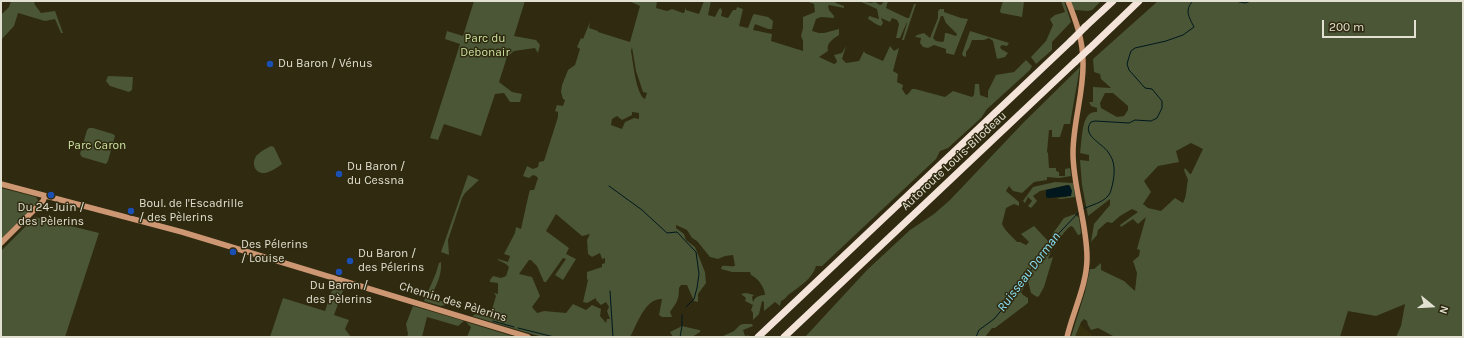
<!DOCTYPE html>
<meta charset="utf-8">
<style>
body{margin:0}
#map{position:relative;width:1464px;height:338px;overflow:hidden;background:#2f2a10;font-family:Karla,sans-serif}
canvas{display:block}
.frame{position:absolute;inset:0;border:2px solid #e2e0d0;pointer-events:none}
.north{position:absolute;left:1412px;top:286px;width:40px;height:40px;-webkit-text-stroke:3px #2f2a10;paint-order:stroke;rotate:108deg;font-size:11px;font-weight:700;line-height:16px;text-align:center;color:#e2e0d0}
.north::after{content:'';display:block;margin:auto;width:14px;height:18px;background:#e2e0d0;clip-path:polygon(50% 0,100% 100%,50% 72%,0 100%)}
.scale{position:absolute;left:1322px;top:20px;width:94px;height:18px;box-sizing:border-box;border:2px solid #e2e0d0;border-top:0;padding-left:5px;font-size:12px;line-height:14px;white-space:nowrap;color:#e2e0d0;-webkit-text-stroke:3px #2f2a10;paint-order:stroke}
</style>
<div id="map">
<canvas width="1464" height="338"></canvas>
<div class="frame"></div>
<div class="north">N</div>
<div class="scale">200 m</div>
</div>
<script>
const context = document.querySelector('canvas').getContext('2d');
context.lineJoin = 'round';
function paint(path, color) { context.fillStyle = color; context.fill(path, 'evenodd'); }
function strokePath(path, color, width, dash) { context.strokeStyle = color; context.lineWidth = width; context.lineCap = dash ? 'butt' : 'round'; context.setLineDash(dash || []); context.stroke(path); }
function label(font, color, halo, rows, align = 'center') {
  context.font = font + ' Karla,sans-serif'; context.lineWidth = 3; context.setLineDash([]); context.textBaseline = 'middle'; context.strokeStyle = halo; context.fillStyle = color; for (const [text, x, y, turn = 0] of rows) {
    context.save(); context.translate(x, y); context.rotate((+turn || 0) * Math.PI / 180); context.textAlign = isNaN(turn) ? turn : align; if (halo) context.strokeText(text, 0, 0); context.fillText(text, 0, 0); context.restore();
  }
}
const built = new Path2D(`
 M1080,325L1095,337H1075Z`);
const green = new Path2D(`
 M11,1H34L35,5L41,13L55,11L63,33H61L55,19L45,21L18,13L14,26L1,40V15L9,7Z
 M474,1H525L514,36L536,40L540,45L538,53L535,48L514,51L507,57L499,82L512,92L522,94L520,102H510L504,93L495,94L481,136L444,124L438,140L430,138L460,44L445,39L447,31L463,36Z
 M629,1H657L656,8L667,11L672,9L683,13H684L686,7V10L699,14L704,1H711L708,15L715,17L719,9L721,8L722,11L721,16L728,18L733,10H736L737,7L743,9L739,26L748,28L753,15L754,14L768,17L773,21L772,29H768L755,24L753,30L772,34L771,41L803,51V41L801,36L803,28V17L815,12L814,4L806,1H834L836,3L844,6V8L829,5L828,6L829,10L834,16V18L821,17L816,19L812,31L819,33H824L839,29V35C833,39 826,43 828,51L819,57L834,64L836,63L837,61L834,55L842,53L846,46L842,59L846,63L859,61L864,51L865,53L883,61L890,46L894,51L899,48L893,71L898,74L897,82L903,85L902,89L906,95L908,94L912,89H915L945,97L953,91L972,97L974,95L975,84H979L980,95L988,98V91L996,75L1014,72L1026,60L1032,66L1030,70L987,109L981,118L948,148L940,151L936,159L822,266H816C813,278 800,286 791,293C786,296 786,299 781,301L780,306L775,302L764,311V302L762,301L759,314L753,320V313L751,310L753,305L745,301L746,298L741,294L746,293L754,295L752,297L753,302C755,297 759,295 765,295C765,288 758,278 751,275L750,272H732L721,269L722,266C727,265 730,267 735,266L733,255L725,256L718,259L710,257L697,241L692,238L687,230L676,225V228L684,234L686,240L695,247L705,272L706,283L698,294V302L694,301L687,285H681L679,288C679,300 677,302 670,312L672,317H662L659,315L662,299C645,298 637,325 630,337H542L472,316L476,314L482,316L490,317C492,309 494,303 496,296L494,293L498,294V283L490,282V280L493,276L501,278L506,276L509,267L506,264L498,260V259L508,262L510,256L504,254L515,233L516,227L521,229L529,193L530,190H534L538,178L536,176L533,175L529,178L523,176L527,166L533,169L538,167L539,162L544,161L558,117V112L555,111L557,105L563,106L565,100L563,99L561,92L562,85L568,70L575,65L580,49L577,47L581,38L583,39L590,22L589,28L598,31V32L630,42L640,6ZM632,47L636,71L643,92L647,93L645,99C636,95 633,61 631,51ZM632,112L639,113V119L634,118L625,122L622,129L611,125L612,119L617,116L622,120L632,115ZM556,214L582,236L590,234L587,240L588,254L592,257L600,253L602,259L605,258V263L602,264V267L587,272V279L588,280L583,302L587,303L596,298V300L601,305L606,302L609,307L607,311L610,319H607L606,323L600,316L601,309L592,305L586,310L573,304L566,313L544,311L537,313L532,307L540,296L532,277L519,274L529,260H531L537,266L544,282H546L563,258L566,259L555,275L563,280L576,259L566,254L569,248L546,231Z
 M859,1L871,3L875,2L880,5L882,4L884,1H888L886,8L907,18H909L914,4H916L904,40H902L907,23V22L900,38H896L899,24L897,20L892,18L890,22L881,18L883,23L881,26C876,25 872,21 868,19L869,16L879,19L877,9Z
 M1003,1L1024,2L1022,17L1001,13L1000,11Z
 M1061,1H1064L1071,22L1052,42V50L1036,64L1031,57L1046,41L1053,25L1050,19L1055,15L1065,12Z
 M1070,1H1101L1092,10L1088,11L1075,10L1073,8Z
 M1158,1H1463V337H1396L1401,326L1405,304L1376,316L1348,311L1340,337H1121L1113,336L1098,328L1091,330L1088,325L1087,321L1084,319L1081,322L1075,337H1071L1085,292L1090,269H1094L1101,263V270L1124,281L1135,291L1137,273L1133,261L1139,256L1140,250L1137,249L1146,217L1138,224L1133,219L1121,227L1120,225L1138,212L1132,209L1120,216L1112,223L1107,222L1098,230L1097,235L1091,242L1094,224L1110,205V199L1088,216L1082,185L1080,160L1089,161V155L1080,153C1082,143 1081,118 1091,113C1093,112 1095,112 1097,112V108L1091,106L1089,102H1093V87L1111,88L1101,79L1100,74L1094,72L1093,59ZM1105,93H1113L1128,106V110L1124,116L1117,117L1101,108L1100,103ZM1191,143L1203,149L1191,174H1190L1185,168L1184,170L1188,180C1186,188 1187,196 1183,203L1175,198L1161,211L1148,208L1143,204L1151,192L1144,181L1158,166L1179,162L1176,151Z
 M940,9H944V12L961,18L968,19L954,55L946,53V49L934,45L928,48L923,47L920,43L921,38L915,37L917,35L924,33L930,38L938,18V11ZM941,16H943L946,23L957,34L956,36L947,33H945L944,41L942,42L936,41L933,38Z
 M970,31L1009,43L1007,46L1002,45L1000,47L1001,49L1008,53L1005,57L997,59L993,41L989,38L984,40H972L969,48L966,52V57L963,56L962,54Z
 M1080,67L1070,124H1064L1060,137H1052V130H1049L1047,152L1048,153L1049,168H1056V171L1059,172V176H1065V169L1070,168L1071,176L1059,178L1047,177V180L1034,182L1022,193L1013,191L1009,186L1006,191L1019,202V206L1014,204L1006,208L1002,224C1005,231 1012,236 1017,242H1020L1026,245L1029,242L1021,234L1034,226L1049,242L1053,238L1051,236L1064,218L1075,214L1079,218L1081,233L1079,235H1078L1073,227L1071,226L1068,228L1053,246L1048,259L1053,257L1044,287L1039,296L1037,297L1031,293L1028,281L1021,292L1023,295L1028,298V303L995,328H992L985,337H805L867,270L910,230L934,214L950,200L1023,123Z
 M108,76L133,77L132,90L129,92L110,86L106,81Z
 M89,128H93L113,134L115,136L108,161L106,164L82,157L80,154L87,130Z
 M271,146L274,147L282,164C278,167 271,172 265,173C254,174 251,162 257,155C261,151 267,148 271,146Z
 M468,175L479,180L465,193L462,198L448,240L449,255L441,252Z
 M1055,182L1073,183L1075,197L1061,199L1056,198L1067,197L1070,186L1068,185L1040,191L1033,196L1037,201L1031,208L1028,206L1032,201L1028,197L1025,203L1023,201L1033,187Z
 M1,188L36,197L38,200L37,203L1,239Z
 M35,217L99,233L65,337H1V251Z
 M441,262C442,276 436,286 430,298L444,302L445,305L441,306L424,301L436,273L439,263Z
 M335,281L345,285L334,315L349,320L345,329L351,337H270L283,298L325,311Z
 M413,306L464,321L458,326L427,317L422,337H407L408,334L406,324Z
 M466,322L515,337H467L471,327Z
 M743,324H752L753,326L743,330L745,336L749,335L747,337H721L734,331L740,325Z
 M682,326L699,330H700V332L692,337H673L670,332Z`);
const water = new Path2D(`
 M1068,185L1070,186L1072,191L1071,196L1048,198L1046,197V190Z`);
const stream = new Path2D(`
 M1235,1L1245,3L1251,1
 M609,186L642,210L667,233L677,232L696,252L699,274L697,288L694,299L686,307
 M1083,209C1091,205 1102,203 1108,196C1111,193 1112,186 1113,182C1115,171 1115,161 1108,152C1102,143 1081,135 1091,122L1095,121L1129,123L1135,120L1151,121L1157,118L1162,108V101L1152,89L1145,88L1129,70L1127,64L1129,57L1131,51L1135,48L1166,41L1183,35L1194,27C1189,17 1184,10 1193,1
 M610,291L613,337
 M493,321L514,327
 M518,328L554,337
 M680,337L682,326V315
 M976,337L979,330L994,319L1016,293L1045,248L1079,212`);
const secondary = new Path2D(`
 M1,184L182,232L528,337
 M1,243L43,201L45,196
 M1067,337C1073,311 1087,285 1087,258C1087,222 1073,188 1073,153C1073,122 1084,92 1083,62C1083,40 1076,21 1068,1`);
const highway = new Path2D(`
 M1085,27L1113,1
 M1089,49L1139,1
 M758,337L1071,41
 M784,337L1075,62`);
const highwayBridge = new Path2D(`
 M1071,41L1085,27
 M1075,62L1089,49`);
const markers = [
 [270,64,4,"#1a4fb4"],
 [339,174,4,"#1a4fb4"],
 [51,195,4,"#1a4fb4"],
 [131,211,4,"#1a4fb4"],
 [233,252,4,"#1a4fb4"],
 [350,261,4,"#1a4fb4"],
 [339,272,4,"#1a4fb4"]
];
const parkNames = [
 ["Parc du",485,39],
 ["Debonair",485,53],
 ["Parc Caron",97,146]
];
const poiNames = [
 ["Du Baron / Vénus",278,64],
 ["Du Baron /",347,167],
 ["du Cessna",347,181],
 ["Boul. de l'Escadrille",139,204],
 ["/ des Pèlerins",139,218],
 ["Du 24-Juin /",51,208,"center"],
 ["des Pèlerins",51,222,"center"],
 ["Des Pélerins",241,245],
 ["/ Louise",241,259],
 ["Du Baron /",358,254],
 ["des Pélerins",358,268],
 ["Du Baron /",339,286,"center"],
 ["des Pèlerins",339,300,"center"]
];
const streetNames = [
 ["Autoroute Louis-Bilodeau",954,161,-43],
 ["Chemin des Pèlerins",453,302,17]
];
const waterNames = [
 ["Ruisseau Dorman",1029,272,-53]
];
paint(built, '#36300d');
paint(green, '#4a5635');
paint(water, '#00171d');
strokePath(stream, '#00171d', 1);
strokePath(secondary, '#cd9773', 5.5);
strokePath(highway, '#f4e3d8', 7);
strokePath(highwayBridge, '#f4e3d8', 7);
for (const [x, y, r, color] of markers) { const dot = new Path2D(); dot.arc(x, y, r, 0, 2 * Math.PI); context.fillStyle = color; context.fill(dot); strokePath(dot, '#2f2a10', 1.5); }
label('12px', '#cbe3a0', '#2f2a10', parkNames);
label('12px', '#e2e0d0', '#2f2a10', poiNames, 'left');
label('12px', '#e2e0d0', '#2f2a10', streetNames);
label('italic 13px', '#89e3f9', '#2f2a10', waterNames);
</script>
